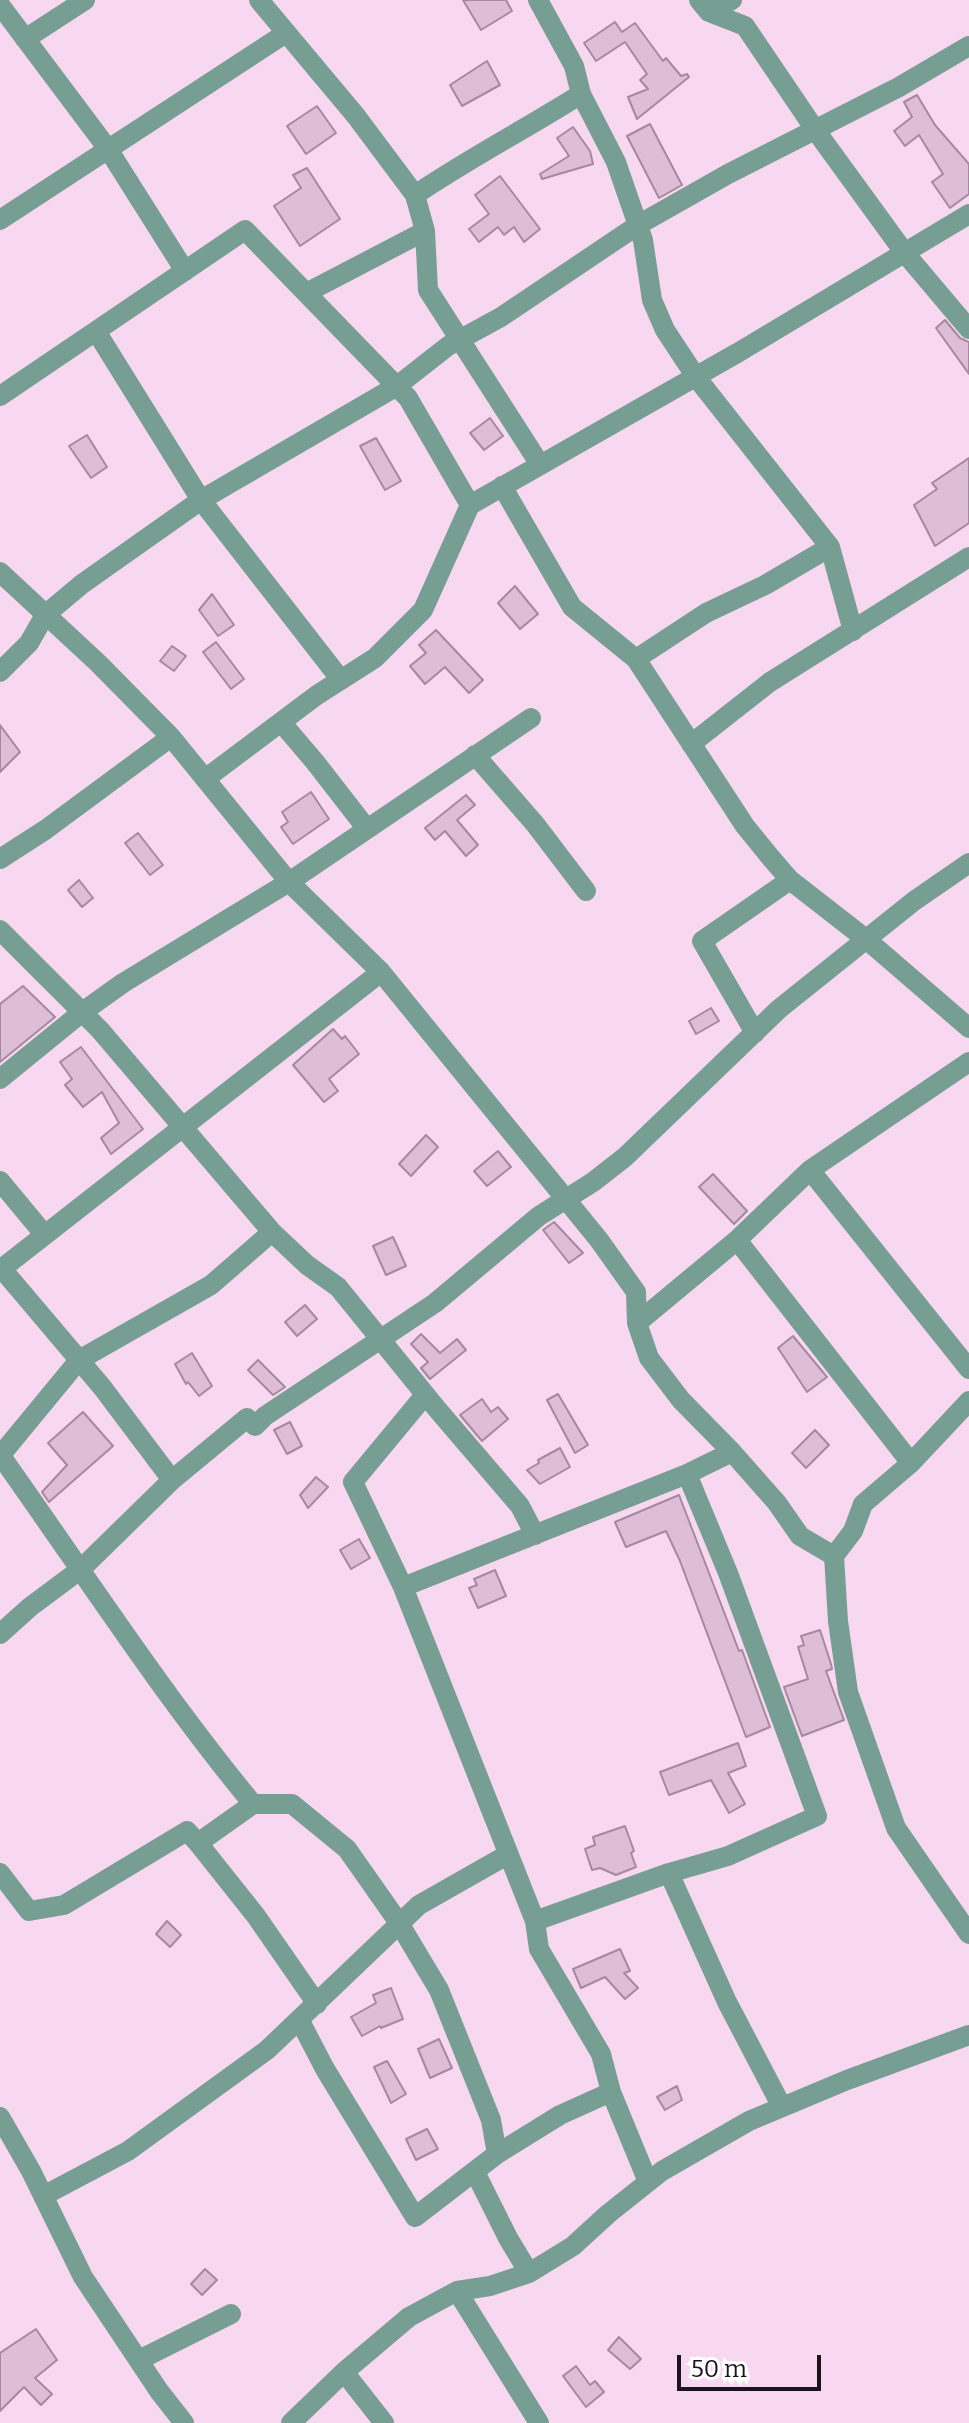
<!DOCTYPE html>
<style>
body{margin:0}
#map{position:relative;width:969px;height:2423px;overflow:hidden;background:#f8d8f1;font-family:Bitter,serif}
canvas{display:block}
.scale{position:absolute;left:677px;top:2355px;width:144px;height:36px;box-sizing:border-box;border:4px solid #1e131c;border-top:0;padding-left:10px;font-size:24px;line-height:28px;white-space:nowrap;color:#1e131c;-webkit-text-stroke:6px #fff;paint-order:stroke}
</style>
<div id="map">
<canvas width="969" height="2423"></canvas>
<div class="scale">50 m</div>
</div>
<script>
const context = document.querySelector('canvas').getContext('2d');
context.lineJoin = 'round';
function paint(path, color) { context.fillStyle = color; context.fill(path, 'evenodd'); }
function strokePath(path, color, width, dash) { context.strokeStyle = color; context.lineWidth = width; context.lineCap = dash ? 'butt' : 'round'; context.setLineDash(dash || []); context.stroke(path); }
const building = new Path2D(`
 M463,0H506L512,11L481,30Z
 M615,22L622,32L635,23L663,61L666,58L681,76L687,74L689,77L637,119L628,97L648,89L640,80L647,74L625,42L596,61L584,43Z
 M487,61L500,85L462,106L450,85Z
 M917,95L935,125L969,164V194L950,208L932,182L943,174L919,135L905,146L894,131L912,117L904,102Z
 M317,106L336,133L306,154L287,126Z
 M650,124L682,185L659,198L627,136Z
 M573,127L590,151L593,164L542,179L540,174L569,156L557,138Z
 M307,168L340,219L300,246L274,206L301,188L293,175Z
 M500,176L540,229L524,242L514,227L504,235L498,227L479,242L469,229L489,214L475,195Z
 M945,320L960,338L969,342V374L936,328Z
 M490,418L503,436L484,450L470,433Z
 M87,435L107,467L91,478L69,446Z
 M376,438L401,481L385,490L360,446Z
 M969,458V523L935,546L914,505L937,489L932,483Z
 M515,586L538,614L520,629L498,603Z
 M212,594L234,625L218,636L199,610Z
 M436,630L483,680L469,693L445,667L425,684L410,666L426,653L419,645Z
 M216,642L244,679L231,689L203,652Z
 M172,646L186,656L174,671L160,661Z
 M0,725L20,752L0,772Z
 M311,792L329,819L293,844L281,827L288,822L282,812Z
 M466,795L475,805L457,820L478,845L466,856L445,831L435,840L425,828Z
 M138,833L163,865L150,875L125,843Z
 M79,880L93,898L82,907L68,890Z
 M23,986L55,1017L0,1062V1004Z
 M711,1008L719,1021L696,1034L689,1021Z
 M333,1029L342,1039L345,1036L359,1054L329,1079L338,1091L324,1102L293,1065Z
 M81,1047L143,1129L111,1154L101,1138L119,1123L102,1092L83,1107L65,1085L72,1079L60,1062Z
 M426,1135L438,1147L411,1176L399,1164Z
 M498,1151L511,1167L487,1186L474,1171Z
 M713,1174L747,1211L734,1224L699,1187Z
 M554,1222L583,1253L569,1263L543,1230Z
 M393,1237L406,1266L386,1275L373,1246Z
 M305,1305L317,1319L297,1336L285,1322Z
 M421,1334L440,1353L457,1339L466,1350L430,1379L421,1368L428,1362L411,1344Z
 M793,1336L827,1377L807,1392L778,1348Z
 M192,1353L212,1386L199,1396L188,1382L186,1384L175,1364Z
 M258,1360L285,1387L273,1395L248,1370Z
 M558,1394L588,1445L575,1453L547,1400Z
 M482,1399L491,1412L498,1407L508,1419L482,1441L460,1415Z
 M83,1412L113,1446L49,1502L42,1492L67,1465L48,1443Z
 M290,1422L302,1446L287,1454L274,1430Z
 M815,1430L829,1445L806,1468L792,1453Z
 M560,1448L570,1467L540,1484L527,1470L539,1463L538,1460Z
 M316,1477L328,1487L308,1508L300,1495Z
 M679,1495L739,1651L742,1650L770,1727L746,1737L680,1561L666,1531L626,1547L615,1522Z
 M359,1539L370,1558L351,1569L340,1550Z
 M495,1570L506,1596L478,1608L469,1588L477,1585L474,1579Z
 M820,1630L831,1664L832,1669L826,1671L844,1720L802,1736L784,1687L808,1679L798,1647L804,1645L801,1636Z
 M738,1743L746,1766L728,1773L745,1804L729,1813L711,1780L669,1795L660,1772Z
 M625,1826L634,1851L631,1853L636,1867L616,1875L600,1868L592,1870L585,1849L595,1845L593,1837Z
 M167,1921L181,1935L170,1947L156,1934Z
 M620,1949L630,1971L624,1973L638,1988L625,1999L605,1977L581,1988L573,1969Z
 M391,1988L403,2019L381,2028L380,2026L362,2036L351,2017L376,2003L373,1995Z
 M439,2039L452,2068L430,2078L418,2049Z
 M387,2061L406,2094L391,2103L374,2067Z
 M677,2086L682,2100L665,2110L657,2097Z
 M427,2129L438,2149L416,2160L406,2139Z
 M205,2269L217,2280L202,2295L191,2284Z
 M36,2329L57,2360L35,2378L52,2394L41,2405L24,2387L0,2411V2353Z
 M619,2337L641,2359L630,2369L608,2350Z
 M576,2366L590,2385L595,2381L604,2392L586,2407L563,2376Z`);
const minor = new Path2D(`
 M259,0L356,116L415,195L425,231L428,290L539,463
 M538,0L574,66L581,94L616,162L643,240L652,300L665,330L696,377L830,547L853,631
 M699,0L709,12L745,26L816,131L904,252L969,329
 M0,5L108,149L185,271
 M709,12L732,0
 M25,39L85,0
 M415,195C469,158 526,129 581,94
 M0,220L286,33
 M306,293L425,231
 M96,331L201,500L341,680
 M0,396L245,230L408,398L470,505
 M502,486L572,607L636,659L745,826L771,858L790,880L867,940L969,1028
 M0,572L98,663L171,737L289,882L381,972L599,1240L636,1292L637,1323L649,1358L681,1400L732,1452L777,1503L800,1536L834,1556L838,1621L848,1692L896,1828L969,1934
 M636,659L706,613L765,585L830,547
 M0,672L29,643L45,615L82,584L201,500L397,386L448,346L501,317L638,225L728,174L899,87L969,46
 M281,722L315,762L367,829
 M691,744L770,682L969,557
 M475,755L535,824L586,891
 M205,779L317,695L375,658L423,610L470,505L739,352L969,214
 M0,859L45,830L171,737
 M0,930L100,1030L272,1232L307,1265L338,1287L437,1409L520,1506L535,1535
 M755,1033L702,941L790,880
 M0,1079L81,1013L123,983L289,882L531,718
 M810,1170L969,1369
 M0,1181L44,1234
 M737,1240L911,1463
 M2,1269L102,1387L172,1480
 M0,1270L381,972
 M637,1323L737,1240L810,1170L969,1062
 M425,1395L353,1482L403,1587L535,1921L539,1949L601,2054L611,2092L648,2182
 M0,1456L79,1360L211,1285L272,1232
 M1,1456C84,1573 162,1694 253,1804
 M834,1556L853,1531L863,1504L911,1463L969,1401
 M403,1587L687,1474L732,1452
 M0,1634L30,1607L81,1569L172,1480L247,1418L255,1426L265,1416L435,1303L539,1216L593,1182L625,1157L779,1009L914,901L969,863
 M198,1843L256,1916L317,2004
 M0,1873L29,1911L64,1905L187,1831L198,1843L253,1804H292L347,1849L399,1923L439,1990L491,2120L497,2154
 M669,1873L727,2002L782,2107
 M535,1921L669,1873L728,1856L817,1816L728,1573L687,1474
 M300,2021L325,2069L415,2217L497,2154L560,2115L611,2092
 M0,2117L31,2171L83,2277L159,2391L184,2423
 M475,2172L508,2238L529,2273
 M43,2196L128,2151L267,2050L419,1905L507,1855
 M457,2291L539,2423
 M139,2360L231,2314
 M344,2372L384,2423
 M291,2423L344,2372L409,2317L457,2291L490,2286L529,2273L573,2246L608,2214L662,2171L749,2121L847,2080L969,2035`);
paint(building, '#ddbed6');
strokePath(building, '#a688a0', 2);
strokePath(minor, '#779e92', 20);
</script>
